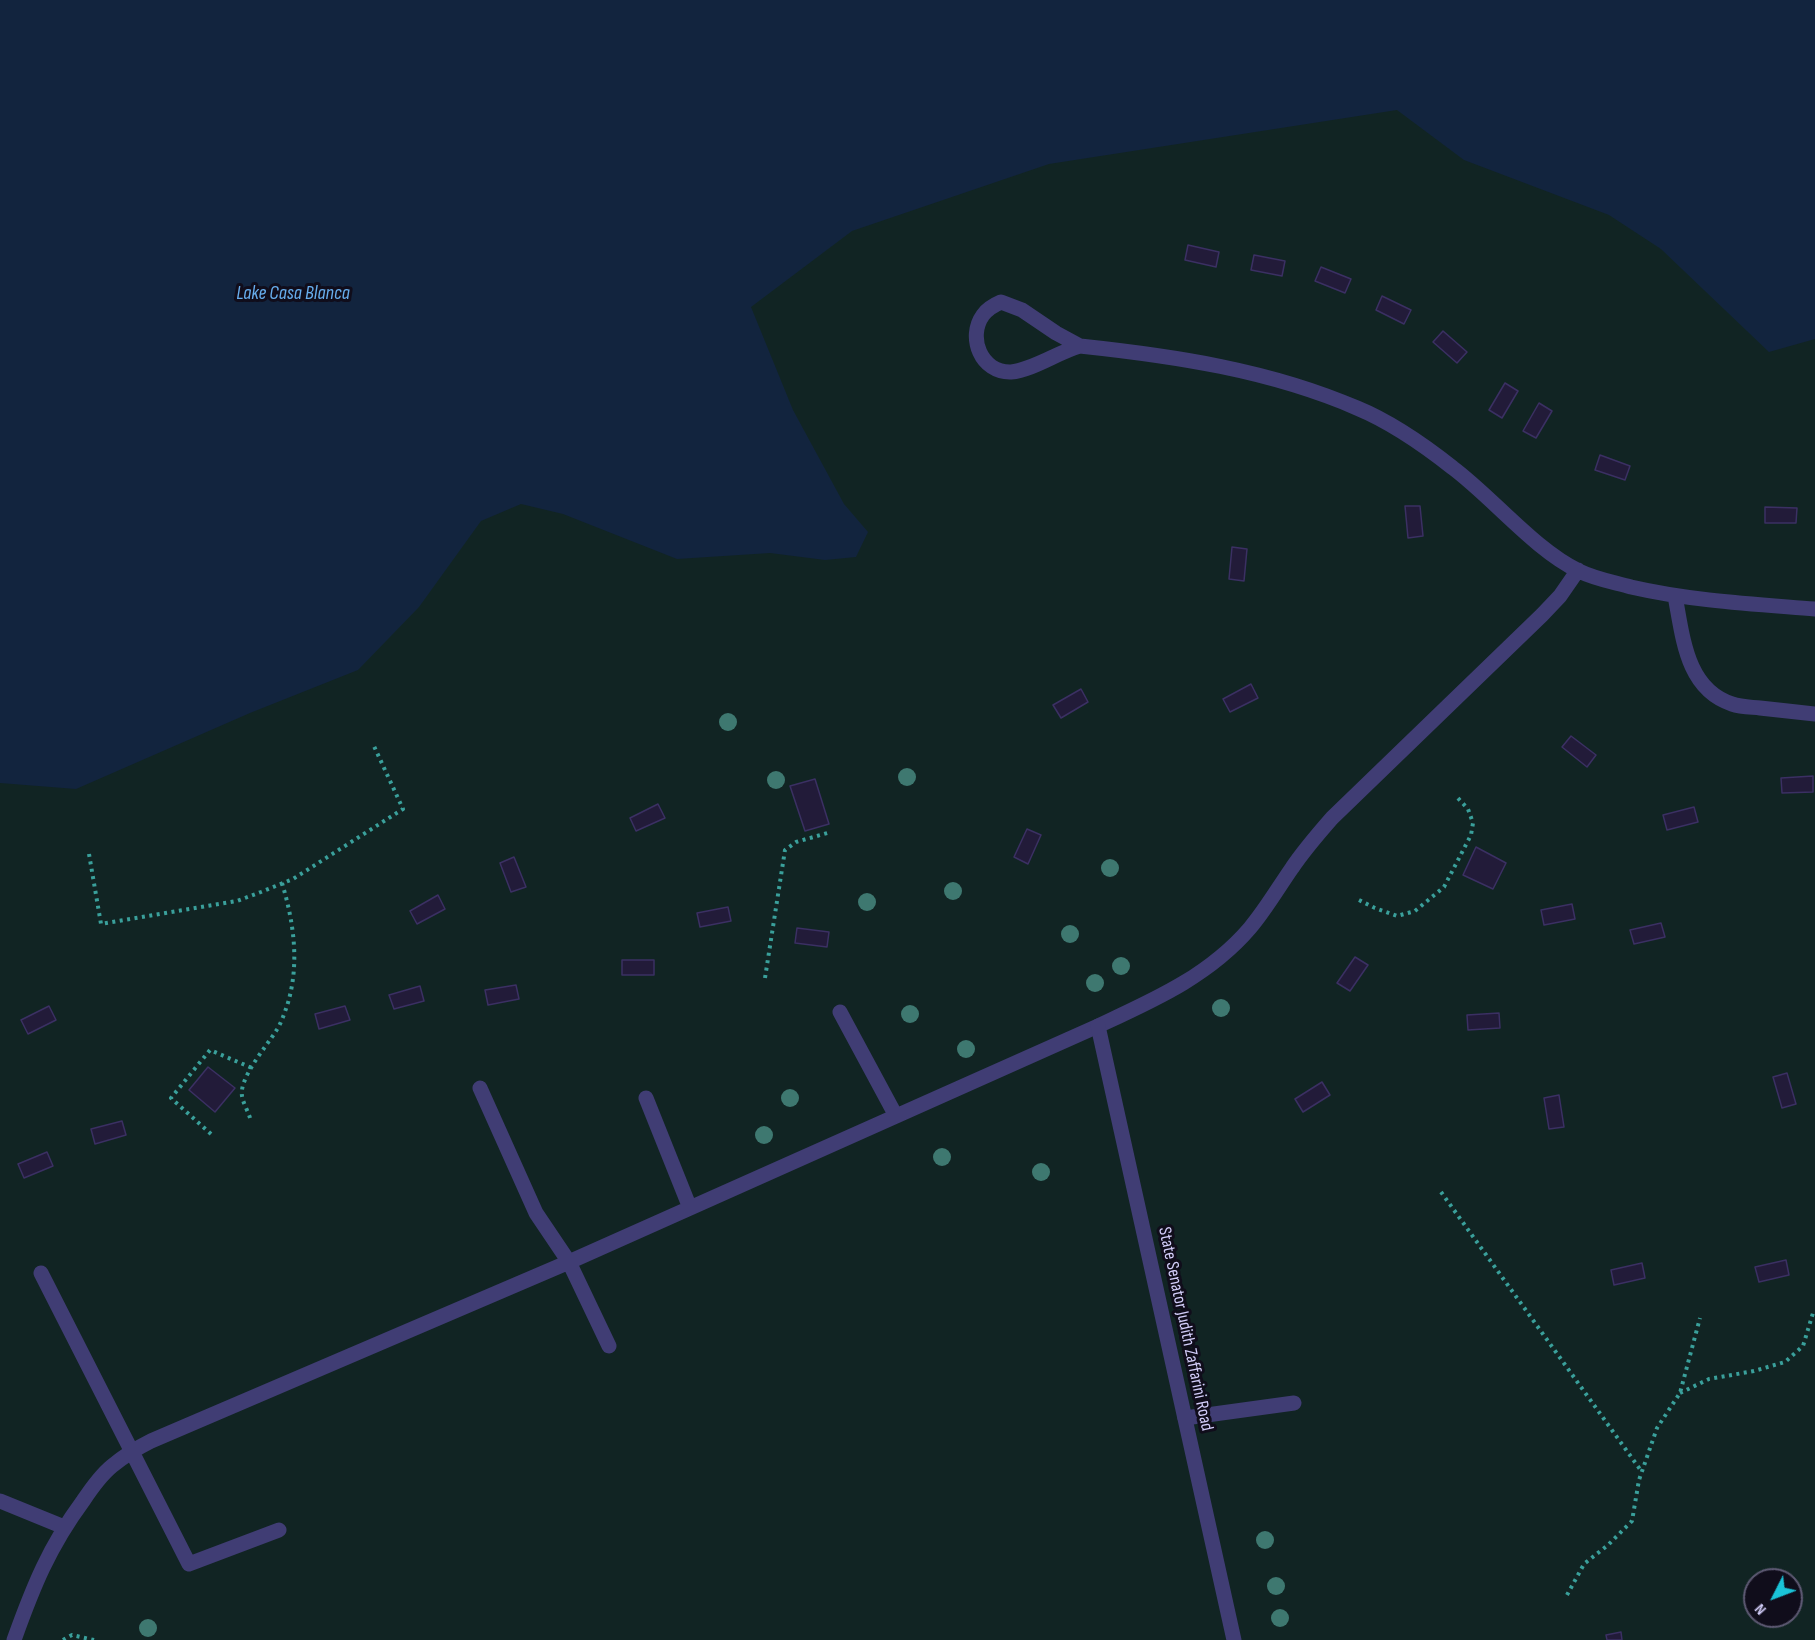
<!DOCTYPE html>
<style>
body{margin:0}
#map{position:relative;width:1815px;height:1640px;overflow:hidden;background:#100d1b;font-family:"Sofia Sans Condensed",sans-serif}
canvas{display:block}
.north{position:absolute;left:1743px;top:1568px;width:60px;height:60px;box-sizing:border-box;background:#100d1b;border:2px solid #5e5a74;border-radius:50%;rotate:228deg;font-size:16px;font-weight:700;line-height:24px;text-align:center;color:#d2cdf9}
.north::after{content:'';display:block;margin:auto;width:21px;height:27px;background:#1ac3d8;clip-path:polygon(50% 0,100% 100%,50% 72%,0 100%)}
</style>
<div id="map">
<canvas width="1815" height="1640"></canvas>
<div class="north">N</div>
</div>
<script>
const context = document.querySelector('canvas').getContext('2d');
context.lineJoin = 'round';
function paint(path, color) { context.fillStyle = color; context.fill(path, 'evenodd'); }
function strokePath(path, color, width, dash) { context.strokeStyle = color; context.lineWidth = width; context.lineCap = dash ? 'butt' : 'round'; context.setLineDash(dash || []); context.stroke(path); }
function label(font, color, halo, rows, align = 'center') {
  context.font = font + ' "Sofia Sans Condensed",sans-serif'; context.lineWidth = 6; context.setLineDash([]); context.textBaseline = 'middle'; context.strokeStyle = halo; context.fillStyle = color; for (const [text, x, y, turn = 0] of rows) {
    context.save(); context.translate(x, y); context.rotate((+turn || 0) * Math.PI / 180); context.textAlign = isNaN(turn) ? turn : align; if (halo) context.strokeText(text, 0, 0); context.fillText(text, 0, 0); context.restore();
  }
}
const green = new Path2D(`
 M0,0H1815V1640H0ZM1755,1580H1791V1616H1755Z`);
const water = new Path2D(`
 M0,0H1815V339L1769,352L1661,249L1609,215L1464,160L1397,110L1049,164L852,231L751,307L793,410L844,504L868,532L856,557L825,560L770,553L677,559L563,514L521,504L481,521L419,607L358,670L250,713L76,789L0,783Z`);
const building = new Path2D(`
 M1188,245L1219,252L1216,267L1185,260Z
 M1254,255L1285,261L1282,276L1251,270Z
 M1321,267L1351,279L1345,293L1315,281Z
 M1382,296L1411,310L1404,324L1376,310Z
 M1443,331L1467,352L1457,363L1433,342Z
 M1505,383L1518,391L1502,418L1489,410Z
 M1539,403L1552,411L1536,438L1523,431Z
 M1600,455L1630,466L1625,480L1595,470Z
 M1405,506H1420L1423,536L1408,538Z
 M1765,507L1797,508L1796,523H1765Z
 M1232,547L1247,549L1244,581L1229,579Z
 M1251,684L1258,698L1230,712L1223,699Z
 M1081,689L1088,702L1061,718L1053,705Z
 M1571,736L1596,755L1587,767L1562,747Z
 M1813,776V792L1782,793L1781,778Z
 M815,779L829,824L805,831L790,786Z
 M658,804L665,818L636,831L630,818Z
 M1694,807L1698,822L1667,830L1663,815Z
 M1027,829L1041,835L1028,864L1014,857Z
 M1476,847L1506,863L1493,889L1463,875Z
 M514,857L526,887L511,892L500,863Z
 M438,895L445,909L417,924L410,911Z
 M1572,904L1575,919L1544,925L1541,910Z
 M728,907L731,921L700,927L697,913Z
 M1661,923L1665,937L1634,944L1630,930Z
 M797,928L829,932L827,947L795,943Z
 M1355,957L1368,965L1350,991L1337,983Z
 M622,960H654V975H622Z
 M516,985L519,999L488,1005L485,990Z
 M420,986L424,1001L394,1009L389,995Z
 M49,1006L56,1020L28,1034L21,1020Z
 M345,1006L350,1020L319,1029L315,1014Z
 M1499,1013L1500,1028L1468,1030L1467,1015Z
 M208,1067L235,1088L215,1112L189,1090Z
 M1787,1073L1796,1104L1782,1108L1773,1077Z
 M1322,1082L1330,1095L1303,1112L1295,1099Z
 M1559,1095L1564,1127L1549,1129L1544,1098Z
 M122,1121L126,1135L95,1144L91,1129Z
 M47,1152L53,1166L24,1178L18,1164Z
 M1786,1260L1789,1275L1759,1282L1755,1267Z
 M1642,1263L1645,1278L1614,1285L1611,1270Z
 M1621,1632L1622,1640H1607L1606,1635Z`);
const path = new Path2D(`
 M89,854L101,924L237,901L261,892L293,879L403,809L373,744
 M1359,900L1375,908L1397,916L1415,911L1444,887L1471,835L1473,823L1468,809L1456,796
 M765,978L785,850L796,842L831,832
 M250,1118C248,1111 243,1103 242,1096C239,1078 266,1047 276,1031C281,1024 284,1014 287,1006C300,965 294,923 282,883
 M211,1134L171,1098L210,1050L252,1068
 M1441,1192L1642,1472
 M1680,1393L1709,1379L1754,1371L1785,1362L1803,1346L1813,1313
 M1567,1595L1584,1564L1608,1545L1632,1521L1639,1480L1657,1428L1680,1393L1700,1318
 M63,1640L72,1635L94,1640`);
const service = new Path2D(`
 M1080,346L1056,333L1022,310L1001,302C994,305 988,308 983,315C967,337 981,373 1011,372C1033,370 1058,352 1080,346C1174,356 1269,370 1357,408C1391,422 1424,445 1453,468C1493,498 1535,550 1579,571C1595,579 1613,582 1631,587C1692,601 1753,604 1815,609
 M1675,596C1683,637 1686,689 1732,704C1741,707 1751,707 1760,708C1778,710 1797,712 1815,714
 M840,1012L896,1116
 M480,1088L536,1213L569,1262L609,1346
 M646,1098L690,1208
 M41,1273L189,1564L279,1530
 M1185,1418L1294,1403
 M0,1501L64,1527
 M14,1640C33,1587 49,1547 83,1501C91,1489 101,1475 112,1466C124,1456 137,1448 151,1441L569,1262L1098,1026C1154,1000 1209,976 1250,928C1266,909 1278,888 1292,868C1304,850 1318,834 1332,818L1542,615L1560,596L1578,570`);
const minor = new Path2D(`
 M1098,1026L1234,1640`);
const trees = [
 [728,722],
 [907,777],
 [776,780],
 [1110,868],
 [953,891],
 [867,902],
 [1070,934],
 [1121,966],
 [1095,983],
 [1221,1008],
 [910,1014],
 [966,1049],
 [790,1098],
 [764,1135],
 [942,1157],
 [1041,1172],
 [1265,1540],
 [1276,1586],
 [1280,1618],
 [148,1628]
];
const streetNames = [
 ["State Senator Judith Zaffarini Road",1185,1329,78]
];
const waterNames = [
 ["Lake Casa Blanca",293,294]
];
paint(green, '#112423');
paint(water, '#12243e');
paint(building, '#221b39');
strokePath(building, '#3b3063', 1.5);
strokePath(path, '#3aa09b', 4, [3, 4.5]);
strokePath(service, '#403d74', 15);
strokePath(minor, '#403d74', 15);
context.fillStyle = '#3e7870';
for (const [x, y] of trees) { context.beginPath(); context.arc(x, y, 9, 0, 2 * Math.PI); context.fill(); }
label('18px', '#d2cdf9', '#100d1b', streetNames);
label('italic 20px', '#67aded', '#100d1b', waterNames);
</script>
